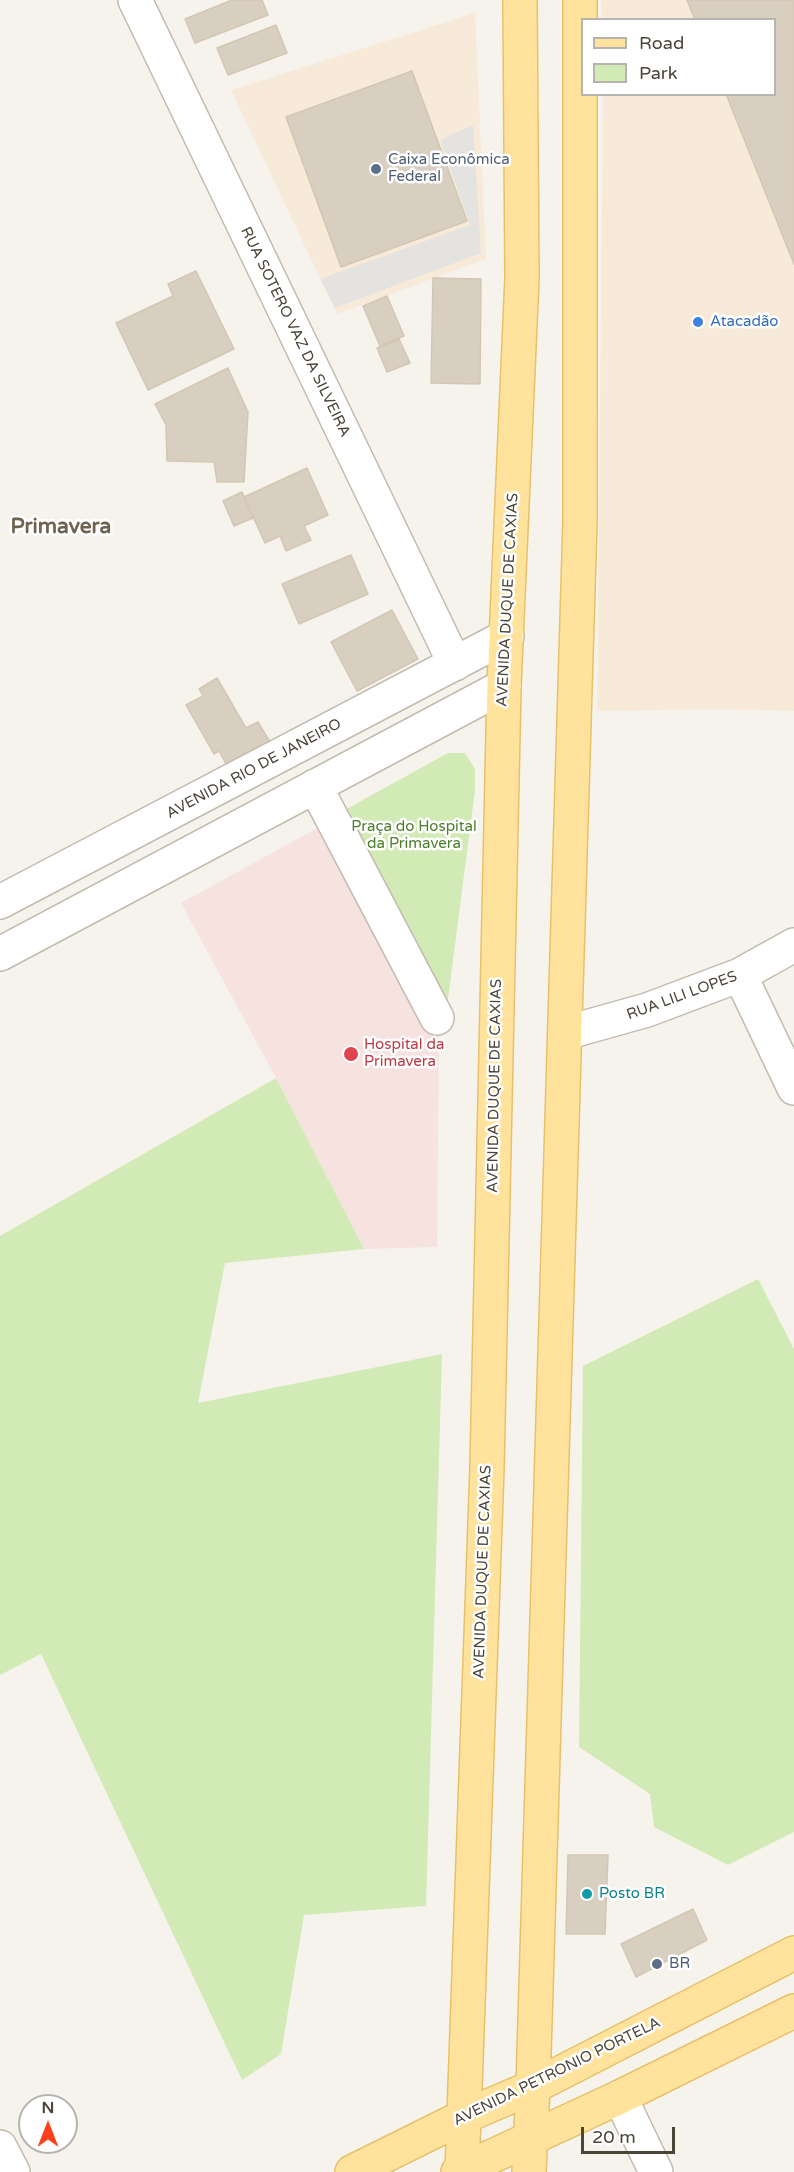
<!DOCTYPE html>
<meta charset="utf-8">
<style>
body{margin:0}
#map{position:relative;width:794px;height:2172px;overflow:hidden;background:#f6f3ec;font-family:"Varela Round",sans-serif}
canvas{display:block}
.legend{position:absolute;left:581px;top:18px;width:195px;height:78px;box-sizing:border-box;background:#fff;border:2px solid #b7b4b0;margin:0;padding:8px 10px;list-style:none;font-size:18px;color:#4b4439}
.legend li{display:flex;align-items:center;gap:12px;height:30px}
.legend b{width:30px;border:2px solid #b7b4b0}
.north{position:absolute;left:18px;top:2094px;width:60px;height:60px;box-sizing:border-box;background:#fff;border:2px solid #b7b4b0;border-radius:50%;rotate:0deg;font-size:16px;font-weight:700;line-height:24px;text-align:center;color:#4b4439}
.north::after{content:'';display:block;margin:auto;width:21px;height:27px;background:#fc3f1d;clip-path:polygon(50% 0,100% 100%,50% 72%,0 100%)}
.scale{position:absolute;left:581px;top:2127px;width:94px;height:27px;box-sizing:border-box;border:3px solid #4b4439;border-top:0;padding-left:8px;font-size:18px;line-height:21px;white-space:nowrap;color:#4b4439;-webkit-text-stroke:4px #fff;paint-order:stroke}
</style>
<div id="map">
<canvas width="794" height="2172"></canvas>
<ul class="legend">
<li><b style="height:8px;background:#ffe39c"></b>Road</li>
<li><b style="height:16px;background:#d2eab5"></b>Park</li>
</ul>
<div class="north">N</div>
<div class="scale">20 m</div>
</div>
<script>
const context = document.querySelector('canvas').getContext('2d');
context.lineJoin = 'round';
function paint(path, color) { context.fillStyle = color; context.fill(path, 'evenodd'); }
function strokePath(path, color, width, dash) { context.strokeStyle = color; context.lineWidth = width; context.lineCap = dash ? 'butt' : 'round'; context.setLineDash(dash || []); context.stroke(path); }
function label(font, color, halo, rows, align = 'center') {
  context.font = font + ' "Varela Round",sans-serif'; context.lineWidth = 5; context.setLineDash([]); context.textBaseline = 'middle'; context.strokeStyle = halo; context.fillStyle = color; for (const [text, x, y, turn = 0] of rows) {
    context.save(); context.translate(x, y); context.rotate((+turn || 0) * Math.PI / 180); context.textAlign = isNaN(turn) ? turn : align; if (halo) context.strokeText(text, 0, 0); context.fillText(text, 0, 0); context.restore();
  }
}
const commercial = new Path2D(`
 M601,0H794V711L725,709L597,711L603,95L774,94V20L602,19Z
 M475,13L486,259L337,314L231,90Z`);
const medical = new Path2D(`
 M321,826L439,1031L437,1247L364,1249L276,1078L181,903Z`);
const green = new Path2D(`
 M448,753H465L475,769V790L445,1022L341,812Z
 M276,1078L364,1249L225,1263L198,1403L442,1354L426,1906L304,1915L281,2054L242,2080L41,1654L0,1675V1236Z
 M758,1279L794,1349V1832L728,1865L654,1827L650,1794L579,1747L583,1366Z`);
const parking = new Path2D(`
 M473,125L481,253L335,308L320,279L470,225L440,140Z`);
const building = new Path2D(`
 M232,0H262L268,15L195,43L185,19Z
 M687,0H794V264L726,94H774V20H695Z
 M276,25L287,53L228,75L217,48Z
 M412,71L467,221L341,267L286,117Z
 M196,271L234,349L148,390L116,323L173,296L168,284Z
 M433,278L481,279L480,384L431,383Z
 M387,296L404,336L380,346L363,306Z
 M399,339L410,363L387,372L377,348Z
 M228,368L248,412L244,482H217L214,462L167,461L166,425L155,404Z
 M307,468L328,515L304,526L311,540L286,551L280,536L265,543L244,497Z
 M242,492L253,518L234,526L223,501Z
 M351,555L368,594L299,624L282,584Z
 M392,610L418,659L357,691L331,642Z
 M217,678L246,728L258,722L273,747L230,771L219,751L214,754L186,705L203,696L199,689Z
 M568,1855H608L605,1934H566Z
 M693,1909L707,1940L636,1977L621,1944Z`);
const minor = new Path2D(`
 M135,0L455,664
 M315,786L437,1018
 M0,902L507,636
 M0,954L504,686
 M740,975L794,1088
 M565,1033L647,1010L740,975L794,945
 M620,2097L656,2172
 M0,2147L13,2172`);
const major = new Path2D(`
 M352,2172L463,2117L533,2087L794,1953
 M458,2172L620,2097L794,2011
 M462,2172L487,1468L504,686L522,278L520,0
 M529,2172L533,2087L580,522V0`);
const markers = [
 [376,169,6,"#5c6f8a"],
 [698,322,6,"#3f7fe0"],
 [351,1054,8,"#e0444e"],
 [587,1894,6,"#0f9aa8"],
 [657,1964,6,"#5c6f8a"]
];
const serviceNames = [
 ["Caixa Econômica",388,160],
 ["Federal",388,177],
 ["BR",669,1964]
];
const shopNames = [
 ["Atacadão",710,322]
];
const streetNames = [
 ["RUA SOTERO VAZ DA SILVEIRA",295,332,64],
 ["AVENIDA DUQUE DE CAXIAS",508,600,-87],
 ["AVENIDA RIO DE JANEIRO",254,769,-28],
 ["RUA LILI LOPES",682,996,-20],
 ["AVENIDA DUQUE DE CAXIAS",495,1086,-89],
 ["AVENIDA DUQUE DE CAXIAS",483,1572,-88],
 ["AVENIDA PETRONIO PORTELA",557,2072,-26]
];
const parkNames = [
 ["Praça do Hospital",414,827],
 ["da Primavera",414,844]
];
const healthNames = [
 ["Hospital da",364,1045],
 ["Primavera",364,1062]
];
const cultureNames = [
 ["Posto BR",599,1894]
];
const districtNames = [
 ["Primavera",61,527]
];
paint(commercial, '#f7ead8');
paint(medical, '#f6e3e0');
paint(green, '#d2eab5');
paint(parking, '#e5e3e0');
paint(building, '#d8cfc1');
strokePath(building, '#d3c7b4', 1.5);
strokePath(minor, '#c2bbae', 36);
strokePath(major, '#e6c16a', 36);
strokePath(minor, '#fff', 33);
strokePath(major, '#ffe39c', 33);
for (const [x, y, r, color] of markers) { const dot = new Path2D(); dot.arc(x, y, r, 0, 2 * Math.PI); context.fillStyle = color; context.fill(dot); strokePath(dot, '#fff', 2); }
label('15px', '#4e5e75', '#fff', serviceNames, 'left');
label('15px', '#366cbe', '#fff', shopNames, 'left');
label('15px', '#4b4439', '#fff', streetNames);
label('15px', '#4a7f2a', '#fff', parkNames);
label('15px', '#be3a42', '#fff', healthNames, 'left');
label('15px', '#0d838f', '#fff', cultureNames, 'left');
label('bold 21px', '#6e6250', '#fff', districtNames);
</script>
